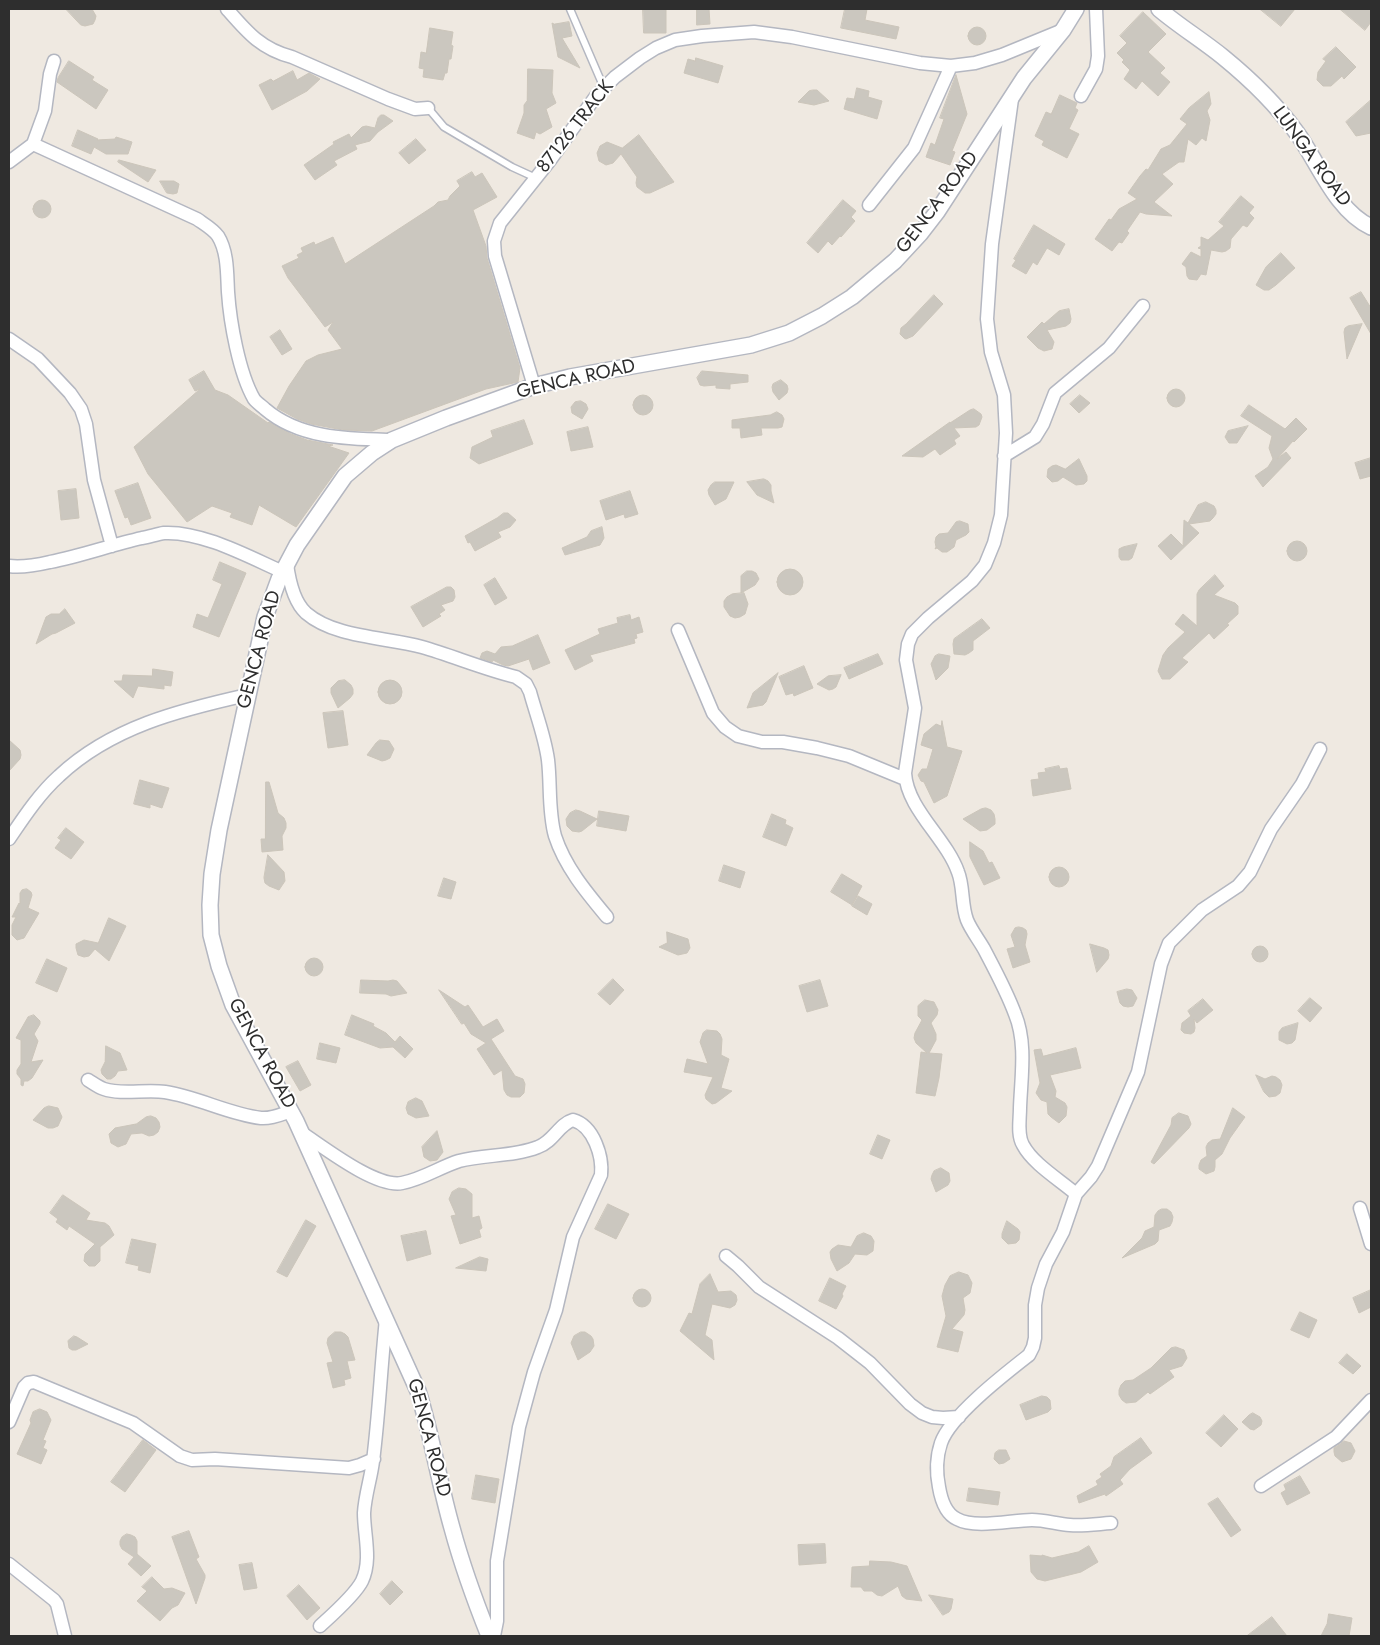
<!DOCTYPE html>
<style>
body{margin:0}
#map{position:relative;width:1380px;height:1645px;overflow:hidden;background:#efe9e1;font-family:Jost,sans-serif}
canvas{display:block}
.frame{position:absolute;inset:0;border:10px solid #2e2e2e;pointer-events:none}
</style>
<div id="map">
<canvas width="1380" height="1645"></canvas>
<div class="frame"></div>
</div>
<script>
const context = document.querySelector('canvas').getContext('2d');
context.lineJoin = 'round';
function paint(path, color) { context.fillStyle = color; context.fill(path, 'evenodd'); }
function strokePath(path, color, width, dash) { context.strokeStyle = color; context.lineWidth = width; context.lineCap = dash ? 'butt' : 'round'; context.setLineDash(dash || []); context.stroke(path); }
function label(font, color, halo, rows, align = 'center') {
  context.font = font + ' Jost,sans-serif'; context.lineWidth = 4; context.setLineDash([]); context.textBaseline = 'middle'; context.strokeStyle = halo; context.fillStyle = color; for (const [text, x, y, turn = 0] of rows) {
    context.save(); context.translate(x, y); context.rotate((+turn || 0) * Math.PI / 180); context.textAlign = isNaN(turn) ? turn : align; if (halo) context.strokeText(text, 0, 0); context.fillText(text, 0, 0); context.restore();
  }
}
const building = new Path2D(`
 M66,9H92L96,16L95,20L93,24L85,26L81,25Z
 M643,9H666V33H644Z
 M697,9H709L710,24L697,25Z
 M845,9H867L865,20L899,27L896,39L841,28Z
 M1260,9H1295L1281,26Z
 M1340,9H1371V22L1365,30Z
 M1143,12L1166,34L1148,52L1165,68L1160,73L1170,82L1158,96L1142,81L1136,89L1124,79L1130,70L1122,62L1124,60L1117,53L1127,43L1120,36Z
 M569,22L572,36L562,38L580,68L558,57L552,23L554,24Z
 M968 36a9 9 0 1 1 18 0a9 9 0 1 1-18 0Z
 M430,28L453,32L451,45L453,46L451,59H449L447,73H445L443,80L423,77L424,69L419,68L421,52L426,53Z
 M1336,47L1356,67L1344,79L1342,76L1331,86H1323L1317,80L1318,72L1326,61L1323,59Z
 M696,58L723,66L718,83L684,73L688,59L695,61Z
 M69,61L94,77L92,80L108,90L96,109L57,82L58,78Z
 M528,69L553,70L552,93L556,103L546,109L552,127L540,134L536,132L534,139L517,133L524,113V105L527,101Z
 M293,71L297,80L309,73L320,79L307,91L272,110L259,85L271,79L273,81Z
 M956,75L967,114L952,151L955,152L950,165L926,157L931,143L935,145L944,119L940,118Z
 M857,88L869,91L868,97L882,101L877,119L844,109L847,98L854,99Z
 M813,90H817L829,101L814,105L798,102L809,91Z
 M1209,92L1211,104L1207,111L1210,120L1206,141L1202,138L1196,145L1188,139L1184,162H1179L1162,174L1173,184L1154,202L1172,216L1146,214L1140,212L1127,231L1129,233L1122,243L1119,242L1112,251L1095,239L1109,219L1111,220L1119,209L1137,199L1128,193L1140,176L1146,169L1148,170L1161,149L1170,145L1187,124L1180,119L1189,108Z
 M1060,95L1077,103L1075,108L1078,110L1069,129L1079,134L1067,158L1042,145L1044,141L1035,136L1046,112L1051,114Z
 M1371,100V133L1356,136L1346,122Z
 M381,115H384L393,121L378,132L370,141L355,145L357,149L334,161L337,165L315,180L304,165L334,144L333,142L349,134L351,138L362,127L366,126L375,128L378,118Z
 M78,130L98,139L97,140L115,139L116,137L132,142L128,154H106L94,147L91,154L72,146Z
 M639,135L674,182L650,193H645L637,187L636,183L637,177L621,154L613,163L606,165L599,161L597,153L600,146L607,142L622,148Z
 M416,139L426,150L409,164L399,153Z
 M119,160L156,170L148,182L118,162Z
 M472,172L475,177L482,173L497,197L473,210L486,246L487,258L520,368L518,382L486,389L372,431L343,430L311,424L297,419L277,408L289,386L306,361L318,355L342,349L328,330L333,322L325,327L288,278L282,266L299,258L297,255L303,252L301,248L314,242L315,245L333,237L345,264L434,206L438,202L448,200L450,196L460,186L457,181Z
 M160,181H174L179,184L177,193L173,194L167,193Z
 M1241,196L1254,207L1249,213L1254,218L1247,227L1243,225L1231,239L1230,248L1226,251L1222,252L1211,250L1206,275L1201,274L1197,280L1189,279L1187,276L1186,267L1182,264L1191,252L1201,257V249L1198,248L1201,246V237L1208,240L1224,226L1219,222Z
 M33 209a9 9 0 1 1 18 0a9 9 0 1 1-18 0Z
 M843,200L856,211L851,217L855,221L841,237L840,236L832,245L828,241L818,253L807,243Z
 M1034,225L1065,244L1059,255L1047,248L1037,265L1033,262L1026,274L1012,266L1016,260L1014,259Z
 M1281,253L1295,268L1276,285L1269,290H1264L1256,285L1266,267Z
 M1361,292L1371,308V334L1350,298Z
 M934,295L943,304L913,336L906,339L904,338L900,334L901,328L906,324Z
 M1069,309L1071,319L1070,323L1066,326L1047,330L1054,342L1052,349L1044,351L1038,348L1027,337L1042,322L1044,324L1059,311Z
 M1362,324L1347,359L1344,332L1345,328L1348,326Z
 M280,330L292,349L282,355L270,337Z
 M204,371L215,390L228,395L268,423L269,422L291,434L307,440L333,445L328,446L349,453L296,527L259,505L252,525L230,517L232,513L212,506L187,522L148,474L134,447L200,389L195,391L189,380Z
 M702,371L748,375V382L730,384V389L716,388V385L704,386L700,385L697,378Z
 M781,380L787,385L788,389L787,393L779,400L773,392L772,387L773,384Z
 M1167 398a9 9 0 1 1 18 0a9 9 0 1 1-18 0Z
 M1080,395L1090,403L1079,413L1070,404Z
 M633 405a10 10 0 1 1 20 0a10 10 0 1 1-20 0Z
 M581,401L586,404L588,409L582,419L572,413L571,407L575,402Z
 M1249,405L1285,429L1296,418L1307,429L1294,442L1293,441L1277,459L1286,452L1291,458L1263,487L1255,476L1268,467L1273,459L1269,448L1272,436L1241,416Z
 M974,409L981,414L982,417L979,425L976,427L954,428L960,436L954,440L956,444L940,455L935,449L923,457L902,456L950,422V423L970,410Z
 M777,412L782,415L784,419L782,427L778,428H761L762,435L741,438L740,428H732V420L770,415Z
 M524,420L533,444L479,464L470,458L472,447L493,437L491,431Z
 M1248,426L1237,443H1229L1225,437L1228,431Z
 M588,427L593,447L571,451L567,432Z
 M1371,458V476L1360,479L1355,463Z
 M1079,459L1087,476V481L1084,484L1076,485L1063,477L1058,481L1052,482L1047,477L1048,469L1052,466L1056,465L1065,469Z
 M764,479L768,481L771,485V491L774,503L757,495L747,482Z
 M715,482H734L726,499L715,505L709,495L708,490L711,485Z
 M138,483L151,518L131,525L128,517L125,518L115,491Z
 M76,489L79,518L61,520L58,491Z
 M630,491L638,514L625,518L624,514L606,520L600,501Z
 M1206,502L1214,506L1216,510V514L1213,518L1210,521L1189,524L1199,533L1171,560L1158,546L1171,534L1183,546L1184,520L1188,523L1198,505Z
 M504,513H508L516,520L510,527L498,532L501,537L475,551L470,542L468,543L465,536L497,518Z
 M960,521L968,524L969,532L966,535L956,540L954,547L947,552H942L937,548L935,549L936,547L935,542L936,537L939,534L948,533L956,522Z
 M602,527L604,538L600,545L565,555L562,548L587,537L591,531Z
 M1287 551a10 10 0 1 1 20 0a10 10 0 1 1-20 0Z
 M1137,544L1132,558L1129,560H1121L1119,557V549L1123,547Z
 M220,562L246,573L219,637L193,627L197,614L208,618L222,584L213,580Z
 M777 582a13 13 0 1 1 26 0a13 13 0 1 1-26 0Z
 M747,571H752L756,573L759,579L755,585L741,593V576Z
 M1215,575L1224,586L1214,595L1235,603L1238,606V614L1227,624L1229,625L1214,639L1209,633L1182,658L1188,662L1170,679H1162L1158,671L1163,655L1168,648L1185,632L1175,624L1183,614L1197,626V594L1199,590Z
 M495,578L507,598L495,605L484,585Z
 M447,587H451L454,590L455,597L453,601L441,605L445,610L439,614L441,616L423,627L411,607Z
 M744,593L748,604L745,614L740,617L735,618L730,616L724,607V601L727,597L732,594Z
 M65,609L75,623L56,633L52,634L36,644L46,617L51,614H59Z
 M630,615L631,620L639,617L643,632L636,634L637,638L634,639L635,643L590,655L593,661L575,670L565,650L600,634L598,629L618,623L617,618Z
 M982,619L990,628L973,641V650L969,653L965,655L954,654L953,644L954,639Z
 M538,635L550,663L533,670L529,659L508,666L503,665L493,660L492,662L480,658L482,653L487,651L495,654L501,647L512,646Z
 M878,654L883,664L849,679L844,668Z
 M939,654L950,656L948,668L936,680L931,664L935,656Z
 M804,666L813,688L794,696L793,693L786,695L779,677Z
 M153,669L173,672L171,686L164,685V689L138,686L133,698L114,681H122L123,675L152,676Z
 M778,673L766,702L763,705L747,708L753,693Z
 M841,675L836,687L833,689L829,690L817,684L828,676Z
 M378 692a12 12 0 1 1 24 0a12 12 0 1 1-24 0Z
 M345,680L351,685L353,689V694L350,698L338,708L331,693V688L338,681Z
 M343,711L348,745L328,748L323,713Z
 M942,721L947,747L962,751L947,796L934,803L924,782L921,781L918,775L922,769H927L933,749L921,745L924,734L936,724L941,726Z
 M9,740L20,750L21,755L20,759L9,771Z
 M380,740L389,741L394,749L390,758L386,760L382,761L367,755L376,743Z
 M1059,766L1060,769L1067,768L1071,789L1033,796L1031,780L1039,779L1038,773L1046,772L1045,769Z
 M140,780L169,788L162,808L150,804V808L134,804Z
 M266,782H269L278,813L284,818L286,823V828L282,836L283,850L262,852L261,839H265Z
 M986,808L991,810L994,814L995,819V824L987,830L980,831L963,819L981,809Z
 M576,810L580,811L597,819L582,831L579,832L572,831L567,826L566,819L570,813Z
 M599,811L629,816L626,831L597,826Z
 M772,814L786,820L785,824L793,828L786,846L763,837Z
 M66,828L84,842L71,859L55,848L61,840L58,838Z
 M970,842L983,851L989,863L992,862L1000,878L984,885L970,857Z
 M268,855L284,872L285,881L279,890L269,886L265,883L264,878Z
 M724,865L745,872L740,888L719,881Z
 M1049 877a10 10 0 1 1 20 0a10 10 0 1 1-20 0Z
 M842,874L862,886L852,905L831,892Z
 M444,878L456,882L451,899L438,896Z
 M27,889L31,892L32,895L28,908L39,913L24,938L17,940L12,935V925L16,917H12L19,903L20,904V893L22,890Z
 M858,896L872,904L867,915L852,906Z
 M109,918L126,926L109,961L95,949L89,956L84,957L78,955L76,948V944L84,940L98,943Z
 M1019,927L1023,928L1026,930L1027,934L1025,945L1030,962L1013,968L1007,949L1015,947L1011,935L1015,928Z
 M667,932L688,939L690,948L687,953L678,955L659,947L667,943Z
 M1090,944L1104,948L1108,950L1109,955L1108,959L1097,972Z
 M1252 954a8 8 0 1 1 16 0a8 8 0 1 1-16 0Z
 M305 967a9 9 0 1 1 18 0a9 9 0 1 1-18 0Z
 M47,959L67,968L57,992L36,983Z
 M613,979L624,990L610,1005L598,994Z
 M361,980L388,981L393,980L397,981L407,993L391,996L386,994L360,993Z
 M820,980L828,1006L807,1012L799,986Z
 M1127,989L1132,990L1137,998L1133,1006L1128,1007L1123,1006L1120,1003L1117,992Z
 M439,990L465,1007L468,1005L483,1027L497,1019L504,1031L491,1039L515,1076L523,1079L525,1084L524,1093L520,1097H511L507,1095L504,1090L502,1070L494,1075L477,1049L486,1043L471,1034L464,1023L462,1024Z
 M1310,998L1322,1008L1310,1022L1298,1011Z
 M1203,999L1213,1010L1197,1023L1194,1019L1195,1028L1194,1032L1191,1034L1184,1033L1181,1030L1182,1023L1191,1016L1188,1011Z
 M925,1000L934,1002L938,1010L937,1015L931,1023L936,1034V1040L929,1053L942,1054L939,1078L935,1096L916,1093L921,1052L927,1053L916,1043L914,1038L915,1033L922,1020L918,1016V1006Z
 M34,1015L40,1021V1024L34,1034L38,1041L31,1062L43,1060L32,1078L28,1081H24L23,1086L21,1085V1079L17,1074V1070L21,1064V1040L16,1038L28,1017Z
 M352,1015L374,1024L373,1026L386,1033L395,1042L400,1036L413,1049L405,1058L393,1047L380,1048L345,1035Z
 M1298,1023L1295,1040L1292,1043L1287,1044L1279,1040V1032L1282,1028Z
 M707,1030L717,1031L720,1034L722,1039L721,1055L729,1059L721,1088L732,1091L716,1103L712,1104L706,1099L705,1095L713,1077L684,1072L687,1059L708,1064L700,1042L703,1033Z
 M320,1043L340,1048L336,1063L317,1059Z
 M106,1046L120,1053L127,1070L118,1071L115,1076L111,1079H107L102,1074L101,1070L105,1062Z
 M1076,1048L1081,1068L1050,1075L1056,1091L1055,1097L1065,1103L1067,1107L1066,1116L1059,1123L1051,1117L1048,1114L1047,1102L1041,1100L1036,1093L1040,1083L1034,1050L1041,1049L1043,1056Z
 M298,1061L311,1085L300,1091L286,1067Z
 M1256,1075L1265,1079L1272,1076L1276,1077L1280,1080L1282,1085L1280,1093L1276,1096L1269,1097L1264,1092Z
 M416,1098L422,1101L429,1116L416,1118L408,1114L406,1108L408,1102Z
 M49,1106L58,1108L62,1117L58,1126L53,1128H48L33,1120L44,1108Z
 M1233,1108L1245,1117L1230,1138L1222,1154L1215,1160V1167L1214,1171L1206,1174L1199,1169V1165L1201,1160L1207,1156L1206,1147L1208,1143L1212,1140L1220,1139Z
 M1179,1113L1188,1116L1191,1124L1189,1128L1154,1164L1151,1162L1171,1125L1172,1118Z
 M151,1116L156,1118L159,1122L160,1127L158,1132L154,1135L149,1136L142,1133L131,1134L126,1144L118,1147L111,1143L109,1134L115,1128L136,1124L135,1125L146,1117Z
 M437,1131L443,1152L437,1160L430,1161L424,1157L422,1147Z
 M878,1135L890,1140L882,1159L870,1154Z
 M941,1168L949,1173L950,1181L948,1185L936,1192L931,1179L932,1175L934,1171Z
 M459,1188L466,1189L472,1194V1218L479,1216L482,1228L479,1230L481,1237L460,1244L451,1216L456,1215L449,1199L452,1192Z
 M63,1195L90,1213L86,1220L105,1223L109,1226L114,1235L100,1247V1261L95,1266H89L84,1261L85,1254L95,1244L69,1226L67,1230L56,1222L58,1219L50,1213Z
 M608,1204L629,1214L616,1239L595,1229Z
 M1162,1209H1167L1171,1212L1173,1217L1172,1222L1170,1226L1159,1230L1158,1241L1155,1244L1122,1258L1142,1238L1145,1231L1154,1227L1155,1215L1158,1211Z
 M306,1220L316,1226L287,1277L277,1272Z
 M1007,1221L1018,1229L1020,1232L1019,1240L1016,1243L1008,1244L1002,1238V1234Z
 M426,1231L431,1254L407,1261L401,1236Z
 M864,1233L871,1236L874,1241L873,1251L867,1255L855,1254L849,1263L837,1271L831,1259L830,1252L832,1249L838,1245L851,1247L857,1236Z
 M132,1239L156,1244L150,1273L138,1270L139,1266L126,1263Z
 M480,1257L488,1259L486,1271L456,1268Z
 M959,1272L968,1275L972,1283L970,1293L963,1298L965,1310L964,1315L952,1329L963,1332L958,1352L937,1347L946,1316L942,1296L945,1285L950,1276Z
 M710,1274L718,1292L731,1291L736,1295L737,1300L735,1305L730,1308L712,1304L705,1335L712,1340L714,1360L680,1331L689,1313L692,1314L700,1284Z
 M830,1278L846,1286L842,1294L843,1296L836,1309L819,1301Z
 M633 1298a9 9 0 1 1 18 0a9 9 0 1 1-18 0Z
 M1371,1290V1307L1359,1313L1353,1298Z
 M1300,1312L1317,1320L1309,1338L1291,1330Z
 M335,1332H341L345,1334L348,1337L355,1360L347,1361L351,1378L344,1380L345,1385L333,1388L327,1363L333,1362L327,1343L328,1338Z
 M581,1332H585L591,1336L593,1339L594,1346L590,1352L578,1360L571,1343L574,1336Z
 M74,1336L77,1337L88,1344L76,1350H72L69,1348L68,1341Z
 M1176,1347L1184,1350L1187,1358L1182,1366L1169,1370L1174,1377L1150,1394L1148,1392L1136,1402L1126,1403L1122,1400L1119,1395V1390L1121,1385L1125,1381L1133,1380L1151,1368L1171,1348Z
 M1347,1354L1361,1366L1353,1374L1339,1363Z
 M1042,1396L1047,1397L1050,1400L1051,1409L1048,1412L1026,1420L1020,1405Z
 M40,1409L47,1412L51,1420L43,1440L46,1441L43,1448L47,1450L41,1464L17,1454L31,1423L30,1420L33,1412Z
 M1253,1413L1260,1417L1262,1421L1261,1425L1254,1430L1250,1429L1242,1422L1249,1415Z
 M1224,1415L1238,1429L1221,1447L1206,1433Z
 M1141,1438L1152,1453L1130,1469L1120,1480L1123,1484L1106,1496L1105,1494L1079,1503L1077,1496L1098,1485L1096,1481L1102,1477L1100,1474L1111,1466L1114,1457Z
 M143,1440L156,1450L125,1492L111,1482Z
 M1344,1441L1351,1443L1355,1451L1351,1459L1342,1462L1335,1456L1334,1452V1448Z
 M999,1450H1006L1010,1459L1004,1463L999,1464L994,1459L995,1453Z
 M476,1475L499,1479L495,1503L472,1499Z
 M1300,1476L1310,1493L1287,1505L1281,1493L1286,1490L1284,1485Z
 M969,1488L1000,1492L998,1505L967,1501Z
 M1218,1498L1241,1530L1231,1537L1208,1504Z
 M189,1531L199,1557L196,1559L205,1575V1578L196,1604L172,1537Z
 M127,1534L131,1535L135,1537L137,1541V1554L151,1566L141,1576L128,1564L134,1557L122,1549L120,1545V1541L122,1537Z
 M825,1544L826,1563L799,1565L798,1545Z
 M1089,1546L1098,1562L1081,1572L1045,1581L1037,1579L1031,1572L1030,1555L1042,1556V1555L1052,1558L1078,1552Z
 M870,1561L891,1562L907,1566L922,1601L906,1599L902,1596L898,1586L882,1596L877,1595L872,1591H864L861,1587H851L852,1567L869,1566Z
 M252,1563L257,1588L244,1590L239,1565Z
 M152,1577L164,1589L172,1588L185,1593L178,1605L172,1608L160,1621L137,1601L147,1591L142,1587Z
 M392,1581L403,1592L390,1605L380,1594Z
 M299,1585L320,1608L307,1620L287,1596Z
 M929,1595L953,1599L951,1609L949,1612L943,1615Z
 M1329,1614L1352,1618L1349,1636H1321L1327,1624Z
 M1272,1617L1287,1636H1247Z`);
const service = new Path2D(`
 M570,9L604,88
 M428,108L444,127L512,167L536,178`);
const minor = new Path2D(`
 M227,9C247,32 261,49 292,57L388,99L415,109L428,108
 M1081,96L1096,69L1098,56L1096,9
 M1012,99L992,244L987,319L991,352L1004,395L1006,433L1001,515L994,543L985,565L972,581L928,618L912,634L908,644L906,660L915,708L905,773C907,809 946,838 958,872C964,887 961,904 967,920C971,930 979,940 984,949C995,970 1007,992 1015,1014C1027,1043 1021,1078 1020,1108C1020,1120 1017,1135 1023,1145C1033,1164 1060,1180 1076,1194
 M33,144L45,111L50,74L54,61
 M9,162L33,144L197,219C204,224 213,229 218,236C228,252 227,275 228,292C230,322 239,373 254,399C257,403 262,406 265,409C300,439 349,439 392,440
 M869,205L914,148L951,66
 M9,339L38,359L70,393L81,409L86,424L94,480L112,546
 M534,386L495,256L494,241L500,223L551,159L596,96L615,77L640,58L656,48L675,40L702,36L754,32L792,37L920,63L951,66L975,63L1002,55L1063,30
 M1004,456L1035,437L1043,424L1055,393L1109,348L1143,306
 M287,564C289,579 294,602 306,613C335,638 386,637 422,647C453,656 484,669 516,677L526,684L530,692C536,714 545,737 548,760C551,785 548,811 555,836C565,867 587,893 607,917
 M9,566C23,568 37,565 50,562C81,556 111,545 142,538C149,537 157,534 164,533C202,531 249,557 283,572
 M678,630L713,713L725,727L738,736L762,742H783L817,748L849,756L905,779
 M9,839C24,817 39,794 59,776C111,727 180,710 247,695
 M88,1080C93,1083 98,1087 104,1089C121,1095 147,1089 165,1092C198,1097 228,1114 261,1118C272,1119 282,1114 291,1111
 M302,1133C325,1148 376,1188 402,1183C423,1179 440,1167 459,1161C485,1154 513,1157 538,1147C553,1142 559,1124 573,1120C594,1126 603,1157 601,1175L573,1237L556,1310L534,1372L519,1427L497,1561V1621L494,1636
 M1360,1208L1371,1244
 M726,1256L738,1266L759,1287L838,1338L870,1363L910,1404L922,1413L932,1417L943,1418L959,1417
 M9,1422L24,1387L28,1383L34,1382L133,1423L180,1456L192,1460L215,1459L349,1468L360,1465L374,1459
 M1261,1486L1336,1437L1371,1400
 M1111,1523C1097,1524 1084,1526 1070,1525C1057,1524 1045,1520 1032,1520C1012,1520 975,1529 957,1519C946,1514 941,1499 939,1487C936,1472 936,1458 941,1443C950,1416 1006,1373 1029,1355L1033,1347L1035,1338V1305L1038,1288L1046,1264L1063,1232L1076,1194L1091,1177L1098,1166L1138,1072L1161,964L1169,943L1202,910L1238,886L1250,872L1271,829L1302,784L1320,749
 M9,1564L54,1600L57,1604L65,1636
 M320,1626C332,1615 355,1595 362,1581C372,1560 364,1535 364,1513C365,1495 371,1478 373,1461C379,1414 381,1366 386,1319`);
const tertiary = new Path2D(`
 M1159,9C1179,26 1202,40 1223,57C1250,79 1276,104 1297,133C1318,162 1336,211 1371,227
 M489,1636C475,1601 462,1565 452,1528C439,1483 432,1436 418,1391L296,1121L233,1005L219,966L211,935L210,905L212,874L219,830L265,617L279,579L297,545L345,476L372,453L392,440L446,418L534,386L570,377L751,345L789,333L822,316L852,297L895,261L920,234L937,212L1024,78L1063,30L1076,9`);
const streetNames = [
 ["87126 TRACK",576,127,-52],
 ["LUNGA ROAD",1311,157,54],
 ["GENCA ROAD",938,203,-53],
 ["GENCA ROAD",576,380,-13],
 ["GENCA ROAD",260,650,-75],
 ["GENCA ROAD",261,1054,62],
 ["GENCA ROAD",428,1438,75]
];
paint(building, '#cbc7bf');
strokePath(building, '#cbc5ba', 1);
strokePath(service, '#b4b7c1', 9);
strokePath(minor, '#b4b7c1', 15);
strokePath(tertiary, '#b4b7c1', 18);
strokePath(service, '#fff', 6);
strokePath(minor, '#fff', 12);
strokePath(tertiary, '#fff', 15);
label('19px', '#2e2e2e', '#fff', streetNames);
</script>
